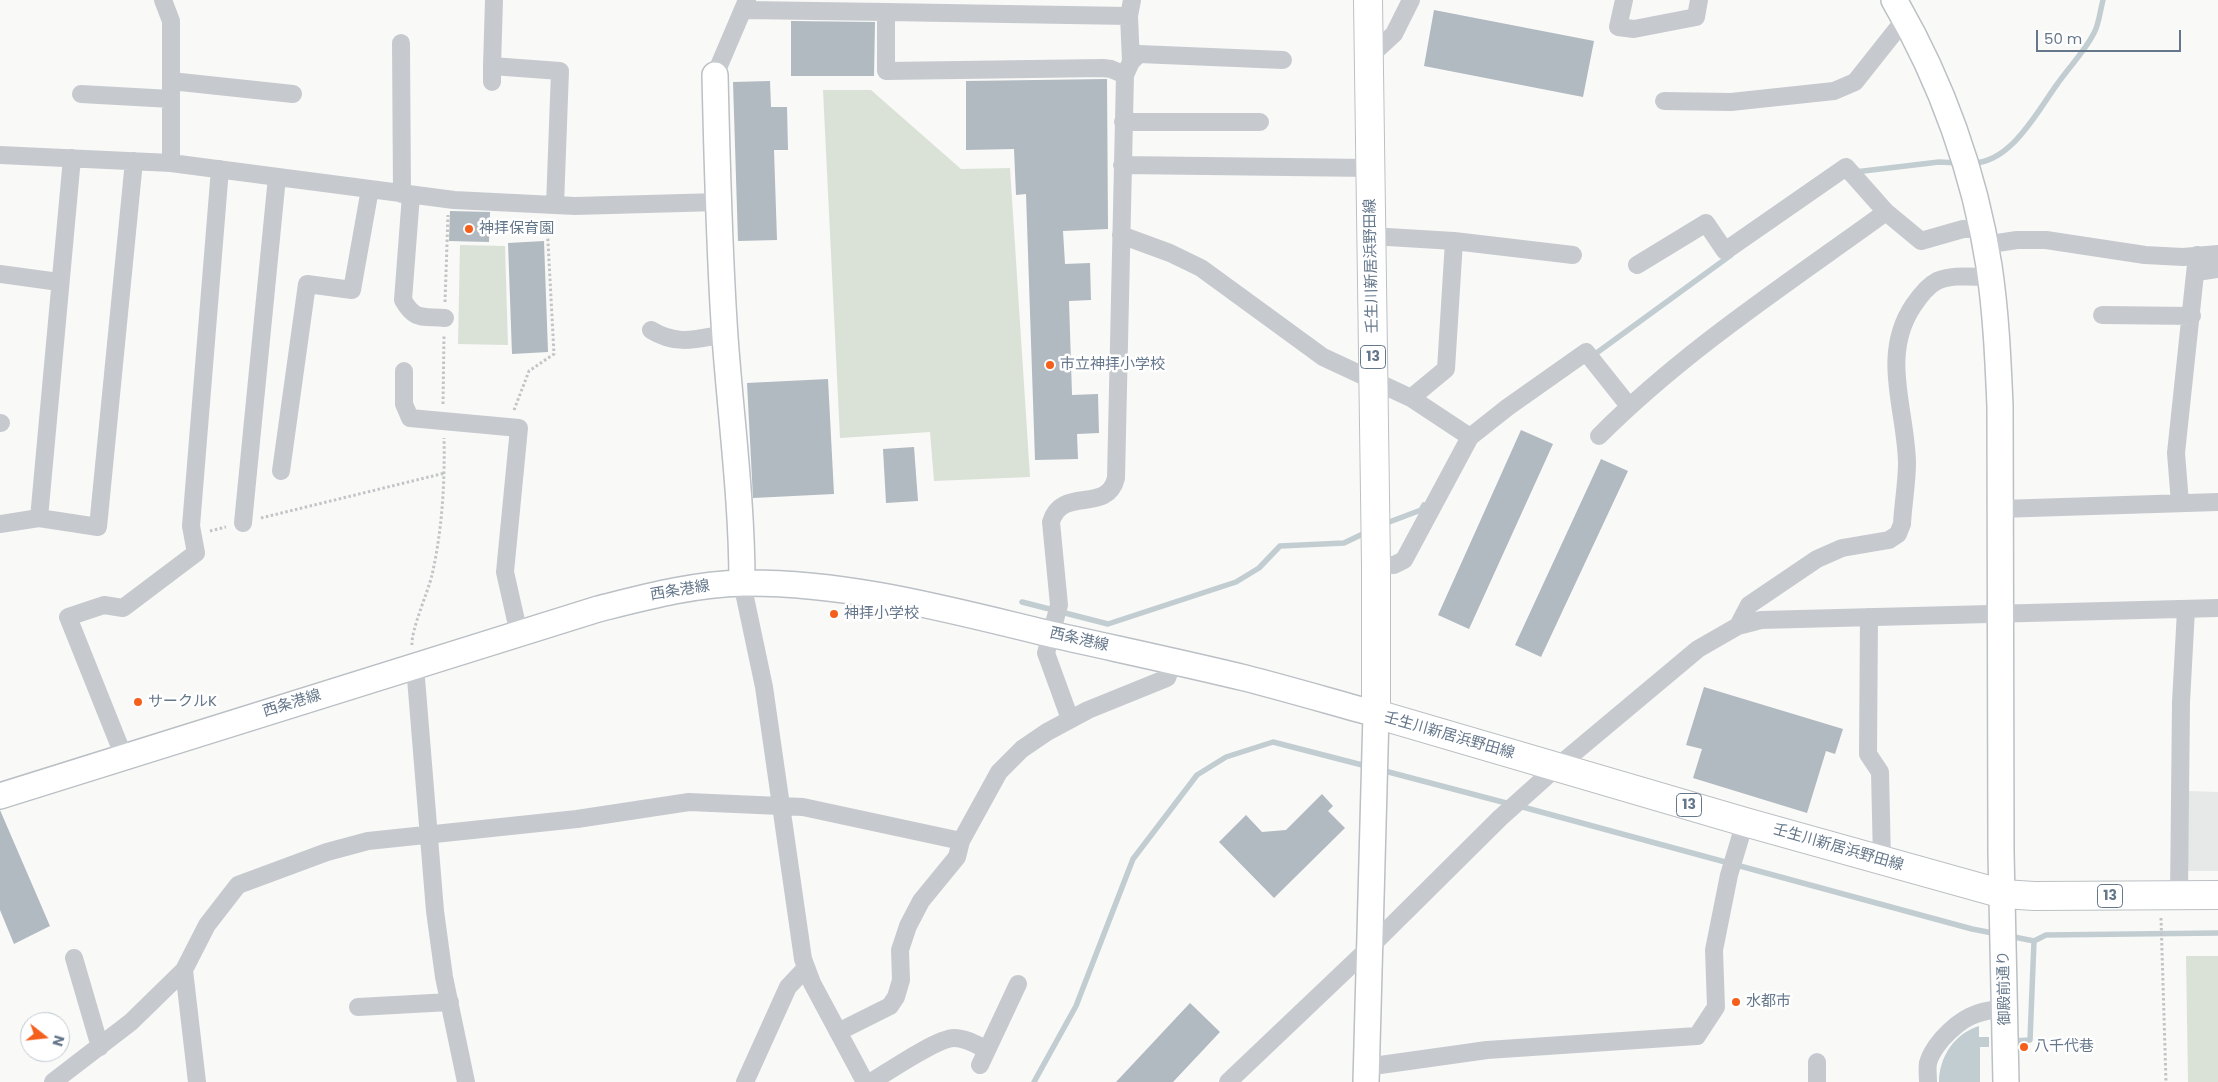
<!DOCTYPE html>
<meta charset="utf-8">
<style>
body{margin:0}
#map{position:relative;width:2218px;height:1082px;overflow:hidden;background:#f9f9f7;font-family:Poppins,sans-serif}
canvas{display:block}
.north{position:absolute;left:20px;top:1012px;width:50px;height:50px;box-sizing:border-box;background:#fff;border:1px solid #c1c9d1;border-radius:50%;rotate:106deg;font-size:14px;font-weight:700;line-height:20px;text-align:center;color:#65778b}
.north::after{content:'';display:block;margin:auto;width:18px;height:22px;background:#f45f1c;clip-path:polygon(50% 0,100% 100%,50% 72%,0 100%)}
.scale{position:absolute;left:2036px;top:30px;width:145px;height:22px;box-sizing:border-box;border:2px solid #65778b;border-top:0;padding-left:6px;font-size:15px;line-height:18px;white-space:nowrap;color:#65778b;-webkit-text-stroke:4px #fff;paint-order:stroke}
</style>
<div id="map">
<canvas width="2218" height="1082"></canvas>
<div class="north">N</div>
<div class="scale">50 m</div>
</div>
<script>
const context = document.querySelector('canvas').getContext('2d');
context.lineJoin = 'round';
function paint(path, color) { context.fillStyle = color; context.fill(path, 'evenodd'); }
function strokePath(path, color, width, dash) { context.strokeStyle = color; context.lineWidth = width; context.lineCap = dash ? 'butt' : 'round'; context.setLineDash(dash || []); context.stroke(path); }
function label(font, color, halo, rows, align = 'center') {
  context.font = font + ' Poppins,"Noto Sans JP",sans-serif'; context.lineWidth = 5; context.setLineDash([]); context.textBaseline = 'middle'; context.strokeStyle = halo; context.fillStyle = color; for (const [text, x, y, turn = 0] of rows) {
    context.save(); context.translate(x, y); context.rotate((+turn || 0) * Math.PI / 180); context.textAlign = isNaN(turn) ? turn : align; if (halo) context.strokeText(text, 0, 0); context.fillText(text, 0, 0); context.restore();
  }
}
const built = new Path2D(`
 M2188,791L2218,792V871H2188Z`);
const green = new Path2D(`
 M823,90H871L961,169L1010,168L1030,477L934,481L930,432L840,438Z
 M460,245L505,246L508,345L458,344Z
 M2186,956H2218V1082H2188Z`);
const water = new Path2D(`
 M1979,1026V1037H1989V1047H1980V1082H1939C1939,1057 1955,1033 1979,1026Z`);
const stream = new Path2D(`
 M1971,163C2011,164 2038,110 2058,83C2070,66 2085,51 2094,33C2099,24 2100,11 2103,0
 M1855,172L1939,162L1960,163
 M1591,357L1731,255
 M1384,524L1421,510L1424,505
 M1022,602L1108,624L1236,582L1259,568L1280,546L1344,543L1369,531
 M1381,770L1510,804
 M1519,806L1972,929L1998,934
 M2009,936L2034,941L2046,935L2218,933
 M2012,1041L2030,1040L2034,941
 M1034,1082L1076,1006L1133,859L1197,775L1226,757L1273,742L1370,767`);
const building = new Path2D(`
 M1434,10L1594,41L1583,97L1424,66Z
 M791,21L875,22L874,76H791Z
 M1107,79L1108,229L1063,231L1065,264L1090,263L1091,300L1069,301L1072,395L1098,394L1099,433L1077,434L1078,459L1035,460L1026,194L1016,195L1014,149L966,150V81Z
 M770,81L771,107H787L788,150H774L777,240L738,241L733,82Z
 M450,211L490,212L489,242L449,241Z
 M544,241L548,352L512,354L508,243Z
 M828,379L834,494L753,498L747,383Z
 M1521,430L1553,444L1469,629L1438,615Z
 M914,447L918,501L886,503L883,449Z
 M1601,459L1628,471L1541,657L1515,645Z
 M1704,687L1843,729L1835,754L1826,751L1807,813L1693,778L1702,749L1686,745Z
 M1322,794L1333,806L1328,811L1345,828L1274,898L1219,842L1246,815L1262,832L1286,830Z
 M0,810L50,926L14,944L0,910Z
 M1190,1003L1220,1032L1173,1082H1116Z`);
const path = new Path2D(`
 M445,302L448,215
 M443,404L444,335
 M514,410L529,371L554,354L547,223
 M261,518L445,473
 M210,531L226,527
 M412,645C411,630 428,592 432,575C442,531 445,483 444,438
 M2161,918L2166,1082`);
const street = new Path2D(`
 M163,0L171,21V163
 M494,0L492,66L560,71L555,205
 M1624,0L1618,27L1634,29L1696,17L1699,0
 M744,10L886,12V71L1103,68L1111,69L1125,75L1116,478C1107,515 1062,485 1051,522L1059,605L1046,653L1070,719
 M886,12L1129,16
 M401,43L402,194
 M1369,57L1394,34L1411,0
 M1131,62L1129,16L1132,0
 M715,75L747,0
 M1125,75L1131,62L1139,54L1283,60
 M171,81L293,94
 M492,82V66
 M81,94L171,99
 M1664,101L1731,102L1834,91L1855,82L1905,19
 M1123,122H1260
 M0,155L171,163L454,200L575,206L719,202
 M72,158L39,518L98,527L134,161
 M1122,165L1370,168
 M411,195L403,300C415,321 422,316 445,318
 M1121,235L1170,253L1201,268L1323,357L1411,398L1470,437
 M1371,236L1454,241L1573,255
 M1984,245L2017,240H2046L2145,255L2183,257L2218,254
 M1637,265L1706,223L1725,251L1846,167L1886,212L1921,241L1963,229H1981
 M2197,272L2218,269
 M0,274L59,282
 M2102,315L2192,316
 M651,330C677,346 696,339 725,334
 M404,371V404L410,418L519,428L505,572L519,634
 M1411,398L1446,369L1454,241
 M0,423H1
 M1599,436C1685,350 1788,283 1886,212
 M281,471L307,284L352,290L370,189
 M2180,503L2176,453L2197,255
 M2000,509L2218,502
 M243,523L277,177
 M0,524L39,518
 M1376,565H1394L1404,560L1470,437L1508,407L1586,352L1629,406
 M742,583L764,687L803,959L812,983L865,1082
 M1869,617L1868,754L1880,772L1882,861
 M1738,626L1749,605L1817,559L1842,548L1889,540L1898,534L1902,524C1903,504 1907,483 1907,463C1906,409 1880,356 1913,306C1919,297 1927,286 1937,281C1952,274 1973,277 1990,277
 M415,666L435,911L444,977L466,1082
 M124,757L68,617L104,605L123,608L196,553L191,526L220,169
 M2179,895L2181,702L2186,610
 M74,958L100,1047
 M184,970L197,1082
 M358,1007L450,1002
 M838,1032L890,1006L896,997L901,980L900,950L908,926L921,901L957,857L961,841L999,772L1022,749L1047,732L1088,710L1167,678L1173,662
 M1817,1062V1082
 M980,1065L1018,984
 M1366,1067L1487,1050L1697,1036L1716,1007L1714,950L1729,875L1745,822
 M53,1082L131,1022L175,979L184,970L207,925L238,885L327,852L368,841L577,819L689,802L803,807L961,841
 M745,1082L788,987L806,968
 M871,1082C888,1072 937,1038 954,1038C966,1038 977,1045 987,1050
 M1228,1082L1369,948L1500,818L1557,767L1698,649L1738,626L1761,620L2218,608
 M1928,1082C1928,1076 1927,1069 1928,1063C1930,1055 1937,1045 1942,1039C1962,1017 1976,1011 2006,1008`);
const secondary = new Path2D(`
 M1894,0C1941,80 1975,174 1989,266C1996,313 1998,359 2000,406L2001,852L2006,1082
 M715,75C717,162 719,250 725,337C731,419 742,501 742,583
 M0,796L598,609C646,597 694,584 743,583C847,582 946,609 1046,633C1112,648 1179,662 1245,678C1288,689 1332,702 1376,714L1366,1082`);
const primary = new Path2D(`
 M1368,0L1376,565V714L1745,822L2003,894L2034,896L2218,895`);
const markers = [
 [469,229,5,"#f45f1c"],
 [1050,365,5,"#f45f1c"],
 [834,614,5,"#f45f1c"],
 [138,702,5,"#f45f1c"],
 [1736,1002,5,"#f45f1c"],
 [2024,1047,5,"#f45f1c"]
];
const shields = [
 [1373,357,25],
 [1689,805,25],
 [2110,896,25]
];
const shieldNames = [
 ["13",1373,357],
 ["13",1689,805],
 ["13",2110,896]
];
const poiNames = [
 ["神拝保育園",479,229],
 ["市立神拝小学校",1060,365],
 ["神拝小学校",844,614],
 ["サークルK",148,702],
 ["水都市",1746,1002],
 ["八千代巷",2034,1047]
];
const streetNames = [
 ["壬生川新居浜野田線",1372,266,-91],
 ["西条港線",680,591,-9],
 ["西条港線",1079,640,13],
 ["西条港線",292,704,-17],
 ["壬生川新居浜野田線",1449,736,16],
 ["壬生川新居浜野田線",1838,848,16],
 ["御殿前通り",2005,988,-91]
];
paint(built, '#e7e8e8');
paint(green, '#dae2d7');
paint(water, '#c2cdd2');
strokePath(stream, '#c2cdd2', 5.5);
paint(building, '#b1b9c1');
strokePath(secondary, '#bbc0c5', 28);
strokePath(primary, '#bcc0c4', 30);
strokePath(path, '#c2c4c7', 3, [2.5, 2.5]);
strokePath(street, '#c6cacf', 18);
strokePath(secondary, '#fff', 25);
strokePath(primary, '#fff', 28);
for (const [x, y, r, color] of markers) { const dot = new Path2D(); dot.arc(x, y, r, 0, 2 * Math.PI); context.fillStyle = color; context.fill(dot); strokePath(dot, '#fff', 2); }
for (const [x, y, w] of shields) { const box = new Path2D(); box.roundRect(x - w / 2, y - 11.5, w, 23, 4); context.fillStyle = '#fff'; context.fill(box); strokePath(box, '#65778b', 1); }
label('bold 14px', '#65778b', null, shieldNames);
label('15px', '#65778b', '#fff', poiNames, 'left');
label('15px', '#65778b', '#fff', streetNames);
</script>
